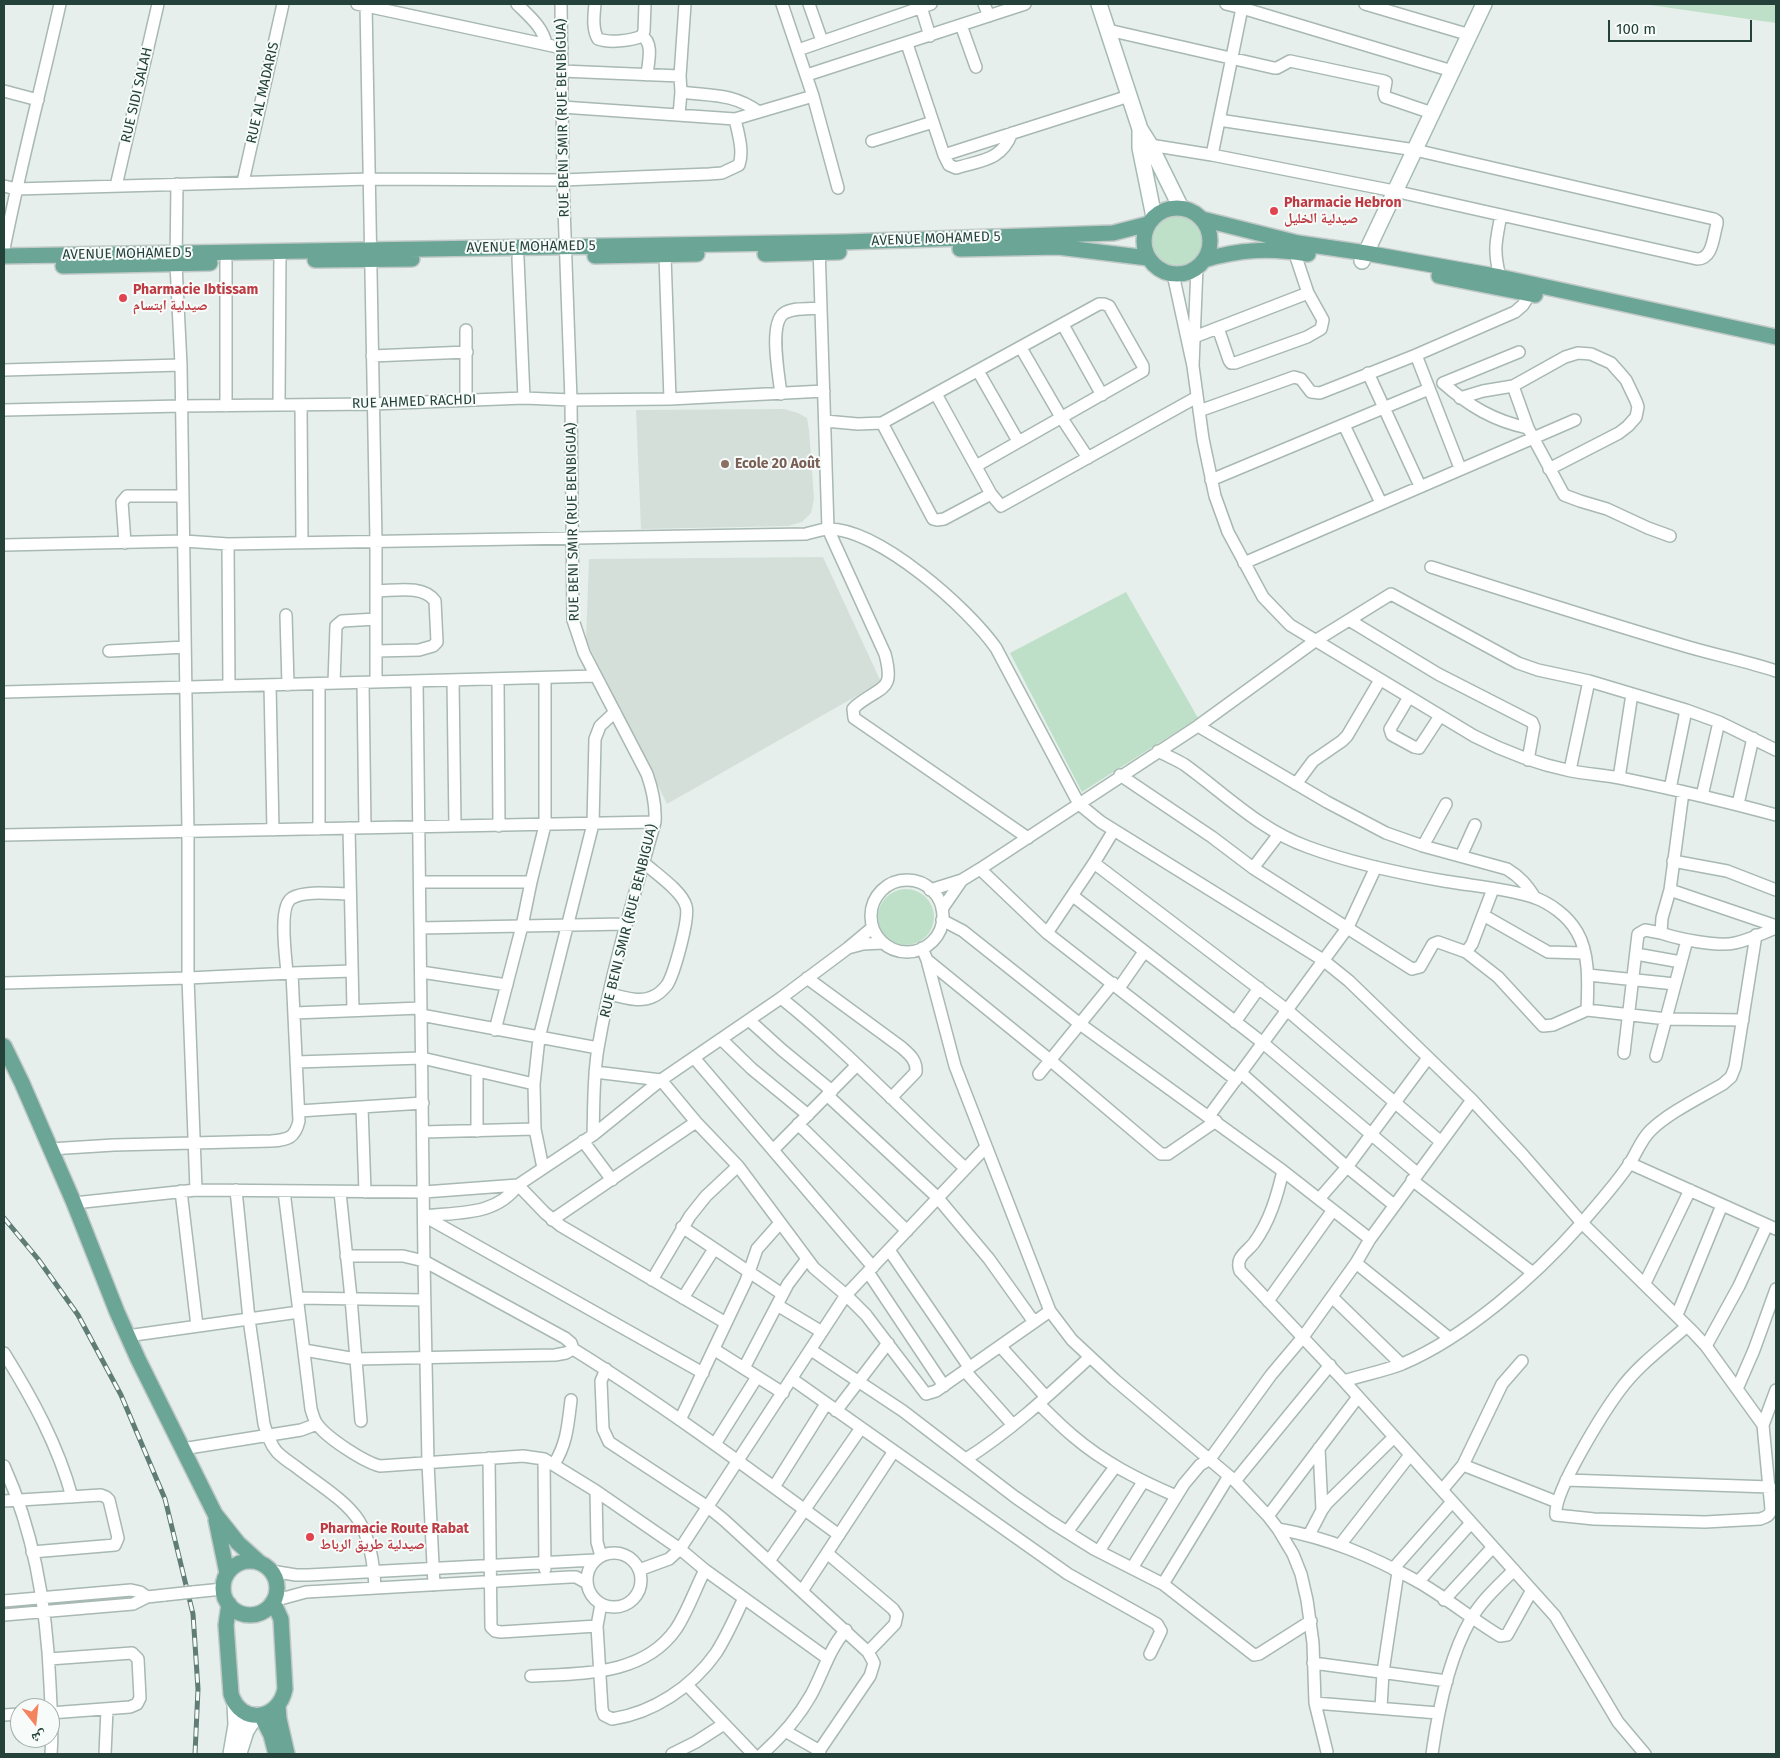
<!DOCTYPE html>
<meta charset="utf-8">
<style>
body{margin:0}
#map{position:relative;width:1780px;height:1758px;overflow:hidden;background:#e6efeb;font-family:"Fira Sans","Noto Naskh Arabic",sans-serif}
canvas{display:block}
.frame{position:absolute;inset:0;border:5px solid #24423a;pointer-events:none}
.north{position:absolute;left:10px;top:1698px;width:50px;height:50px;box-sizing:border-box;background:#f7fbf9;border:1px solid #a3b1ad;border-radius:50%;rotate:164deg;font-size:14px;font-weight:700;line-height:20px;text-align:center;color:#24423a}
.north::after{content:'';display:block;margin:auto;width:18px;height:22px;background:#f4845f;clip-path:polygon(50% 0,100% 100%,50% 72%,0 100%)}
.scale{position:absolute;left:1608px;top:20px;width:144px;height:22px;box-sizing:border-box;border:2px solid #24423a;border-top:0;padding-left:6px;font-size:15px;line-height:18px;white-space:nowrap;color:#24423a;-webkit-text-stroke:4px #f7fbf9;paint-order:stroke}
</style>
<div id="map">
<canvas width="1780" height="1758"></canvas>
<div class="frame"></div>
<div class="north">ش</div>
<div class="scale">100 m</div>
</div>
<script>
const context = document.querySelector('canvas').getContext('2d');
context.lineJoin = 'round';
function paint(path, color) { context.fillStyle = color; context.fill(path, 'evenodd'); }
function strokePath(path, color, width, dash) { context.strokeStyle = color; context.lineWidth = width; context.lineCap = dash ? 'butt' : 'round'; context.setLineDash(dash || []); context.stroke(path); }
function label(font, color, halo, rows, align = 'center') {
  context.font = font + ' "Fira Sans","Noto Naskh Arabic",sans-serif'; context.lineWidth = 4; context.setLineDash([]); context.textBaseline = 'middle'; context.strokeStyle = halo; context.fillStyle = color; for (const [text, x, y, turn = 0] of rows) {
    context.save(); context.translate(x, y); context.rotate((+turn || 0) * Math.PI / 180); context.textAlign = isNaN(turn) ? turn : align; if (halo) context.strokeText(text, 0, 0); context.fillText(text, 0, 0); context.restore();
  }
}
const built = new Path2D(`
 M784,409L798,413L807,418L809,430L814,499L811,513L802,522L788,526L641,529L636,410Z
 M823,557L881,682L667,804L586,640L589,559Z`);
const green = new Path2D(`
 M1650,4H1776V23L1650,5Z
 M1150 241a27 27 0 1 1 54 0a27 27 0 1 1-54 0Z
 M1126,592L1198,718L1082,792L1010,653Z
 M878 917a28 28 0 1 1 56 0a28 28 0 1 1-56 0Z`);
const street = new Path2D(`
 M357,4L562,48
 M366,4L376,540V682
 M517,4C529,16 543,27 546,44
 M561,4L563,180L571,400L573,620L584,653L647,774C653,791 656,805 655,822C634,896 611,972 598,1048C593,1077 594,1106 593,1135
 M595,4C594,15 592,29 598,39C609,43 631,41 642,36L644,31L645,4
 M782,4L813,96L838,188
 M809,4L822,41
 M984,4L989,16
 M1242,4V8L1452,71
 M1365,4L1470,35
 M921,7L930,36
 M961,25L976,67
 M1108,30L1274,68H1277L1290,61L1384,81L1386,82L1384,93L1385,97L1432,113
 M642,36C654,43 648,63 647,75
 M907,44L944,155L949,165L956,168C982,160 1001,161 1012,133
 M798,50L931,4
 M562,71L680,76L681,92C712,96 732,93 759,112
 M807,75L1025,4
 M680,76L685,4
 M4,91L38,100
 M562,107L735,119L813,96
 M679,115L681,92
 M872,141L933,122
 M1145,146L1150,145L1212,155L1394,191L1697,259C1713,259 1713,237 1717,224V221L1714,219L1415,150L1219,120
 M944,155L1129,96
 M1212,155L1242,8L1226,4
 M243,182L283,4
 M177,184L176,264L181,365L188,832V978L196,1190
 M4,186L16,189L369,179L563,180L709,174L722,173L739,165C744,151 738,133 735,119
 M116,186L158,4
 M819,246L828,529L885,654C895,692 882,685 857,705L853,709L854,718L1028,838
 M4,249C20,167 42,85 60,4
 M665,256L670,399
 M518,258L524,398
 M226,262V406
 M1173,274L1193,366L1197,267
 M1500,277C1493,250 1496,241 1501,215
 M1063,325L1102,395
 M1218,328L1229,360L1231,363H1235L1307,337L1321,329L1323,320L1308,293L1292,245
 M466,330V399
 M1189,339L1308,293
 M1021,348L1061,417L1088,458
 M1519,352L1443,383C1469,406 1494,421 1528,428
 M1416,355L1460,468
 M372,356L467,352
 M1193,366L1203,439L1215,496L1228,532L1263,597L1290,625L1474,736C1505,752 1537,764 1571,771C1587,774 1604,775 1620,778C1673,789 1725,801 1776,815
 M4,370L181,365
 M978,371L1018,441
 M1368,373L1420,486
 M1513,386L1528,428L1564,495L1580,501L1607,509L1648,528L1670,536
 M781,394C779,376 769,326 783,314C792,307 810,309 821,308
 M936,394L991,494L1001,506L1197,397
 M1460,398L1483,391L1513,386L1565,357L1578,353L1591,354L1611,363L1619,372L1626,380L1636,401L1638,407L1636,417L1628,426L1619,433L1549,469
 M279,405L280,250
 M301,405L302,542
 M4,410L181,406L373,404L524,398L571,400L670,399L824,391
 M1199,411L1294,377L1301,379L1311,392L1320,393L1416,355L1515,312L1523,305L1533,289
 M825,421L858,424L882,423L933,519L937,520L944,519L991,494
 M882,423L1099,304H1104L1109,306L1143,366V371L976,466
 M1344,425L1381,503
 M1211,480L1429,389
 M125,543L122,502L127,496H183
 M228,544L229,686
 M4,545L184,541L228,544L806,534C813,532 822,529 829,529C879,529 968,608 996,648L1079,804L1101,822L1323,960L1349,981L1472,1100L1523,1155L1582,1223L1693,1332L1706,1346L1763,1425
 M1244,563L1575,420
 M1431,567C1516,594 1600,621 1685,646C1715,655 1746,661 1776,671
 M286,615L288,685
 M1349,620L1438,674L1532,722L1534,727L1528,760
 M109,651L185,647
 M376,651L419,650L433,646L437,642L435,601C423,584 394,591 376,591
 M498,679L499,826
 M453,680L455,826
 M417,681L424,1261L428,1463L434,1585
 M334,683L336,626L342,621L376,619
 M363,683L365,828
 M319,684V829
 M270,685L273,830
 M4,692L596,676
 M1409,697L1390,729L1392,735L1414,747L1419,748L1440,716
 M1198,726L1327,802L1386,833L1423,846L1507,869C1520,877 1527,885 1535,898
 M1158,751C1167,756 1177,760 1185,765C1225,794 1260,830 1308,847C1351,863 1398,873 1444,881C1473,886 1505,888 1533,897C1550,903 1568,916 1577,932C1590,954 1588,985 1587,1010
 M1570,770L1589,681
 M1120,775L1212,837L1253,868L1412,969L1420,967L1433,944L1438,942L1466,952L1472,944L1493,889
 M1619,778L1632,694
 M1296,784L1313,761L1342,741L1347,736L1380,680
 M1670,789L1686,710
 M1683,792L1670,890L1662,918L1661,933C1678,939 1718,947 1735,943C1749,940 1763,933 1776,928
 M1702,796L1719,722
 M1738,804L1753,738
 M349,828L353,1009
 M4,835L655,822
 M1423,846L1446,804
 M1461,856L1475,825
 M1673,861L1727,871L1776,890
 M1094,863L1287,1010L1441,1142
 M1253,868L1279,834
 M980,869L1047,933L1236,1080
 M871 916a36 36 0 1 1 72 0a36 36 0 1 1-72 0Z
 M420,882H531
 M930,890L962,880L980,869L1198,726L1315,641L1391,594L1518,663L1538,670L1589,681L1686,710L1719,722L1776,750
 M1670,890L1776,926
 M1073,896L1263,1043L1417,1173
 M942,909L962,880
 M1483,915L1548,952L1583,953
 M942,920L963,931L1080,1024L1283,1171L1370,1239
 M420,928L625,924
 M872,928L848,948L863,944L882,943
 M1047,933L1094,863L1114,830
 M922,948L927,960L955,1066L1050,1311L1072,1340L1115,1380L1235,1481L1268,1516L1278,1529L1293,1554L1301,1574L1307,1600L1313,1643L1315,1703L1327,1752
 M1466,952L1498,977L1543,1026L1553,1025L1587,1010L1667,1019L1743,1020
 M1636,954L1681,962
 M927,960L1050,1060L1161,1154H1168L1216,1121
 M421,972L507,985
 M287,973C286,958 278,906 292,898C305,890 335,894 350,894
 M292,973L352,971
 M1588,975L1675,984
 M807,978L901,1047C909,1054 917,1060 916,1072L891,1098
 M4,983L188,978L292,973L299,1121C295,1138 288,1140 271,1141L114,1145L50,1149
 M1119,988L1144,952
 M610,994C623,997 639,1003 652,997C658,995 663,990 667,985C674,974 690,918 686,906C682,891 655,873 643,862
 M781,998C846,1050 904,1112 965,1168
 M294,1013L421,1008
 M421,1015L598,1048
 M749,1020L782,1050L832,1091
 M1235,1022L1259,988
 M495,1030L522,926L531,882L545,825V678
 M721,1039L752,1069L808,1115
 M1624,1053L1638,934L1645,930L1661,933
 M1656,1056L1687,940
 M695,1059L873,1267
 M296,1062L422,1058L534,1084
 M477,1071V1131
 M595,1072L661,1080L696,1122L738,1166L814,1268L846,1295L866,1315L926,1394L936,1391L1050,1311
 M1241,1073L1347,1167L1394,1205
 M1039,1074L1113,983
 M827,1095L937,1197L989,1259L1034,1322
 M362,1107L365,1192
 M299,1111L423,1103
 M1209,1116L1348,927L1376,867
 M798,1124L907,1231
 M423,1132L535,1129
 M583,1141L612,1180
 M773,1150L857,1065
 M1629,1163L1776,1229
 M543,1168L535,1129L534,1084L539,1038L593,824L595,739L600,726L615,712
 M1283,1171C1277,1196 1270,1221 1254,1243C1246,1253 1235,1257 1240,1271L1344,1381L1555,1616L1618,1722L1645,1754
 M1412,1180L1533,1273
 M236,1190L249,1319L264,1424C267,1434 270,1444 277,1452C282,1457 289,1462 295,1466C315,1482 346,1500 359,1521C371,1541 374,1566 375,1588
 M181,1191L197,1326
 M284,1191L311,1409C313,1415 314,1420 317,1424C327,1438 364,1462 380,1466L523,1456L544,1459L596,1491L680,1549L705,1570L827,1658
 M340,1192L351,1298L361,1421
 M1319,1199L1347,1167L1428,1058
 M74,1203L196,1190L424,1192L518,1185
 M424,1216L703,1373
 M424,1216C459,1212 496,1216 518,1185
 M552,1220L696,1122
 M682,1227L782,1294
 M889,1250L969,1367
 M1356,1263L1449,1338
 M868,1272L944,1386
 M652,1280L690,1216L706,1196L738,1166
 M1645,1283L1690,1190
 M1332,1297L1401,1364
 M298,1298L425,1300
 M683,1298L714,1249
 M1268,1301L1333,1210
 M777,1305L822,1332
 M1677,1315L1722,1205
 M726,1323L561,1226L545,1213L518,1185L593,1135L661,1080L781,998L848,948
 M1687,1326C1665,1346 1638,1365 1620,1390C1605,1410 1553,1492 1556,1515L1594,1519L1705,1522L1760,1519C1766,1517 1770,1516 1771,1509L1763,1425L1776,1390
 M127,1336L299,1312
 M1000,1346L1046,1397
 M1706,1346L1739,1286L1767,1225
 M573,1349C665,1406 752,1471 839,1535
 M304,1350L356,1359L555,1355L566,1353L573,1349L571,1343L565,1338L424,1261L403,1256H346
 M715,1350L783,1393
 M811,1350L903,1411L1015,1497L1051,1522L1094,1549L1163,1584L1254,1655L1259,1654L1311,1621
 M4,1353C32,1398 58,1445 72,1497
 M744,1368L788,1284L807,1259
 M606,1369L601,1381L603,1429L609,1442L708,1507L724,1520L868,1652L874,1663L870,1676L817,1754
 M965,1371L1013,1425
 M792,1379L1068,1574L1157,1624L1161,1631L1150,1654
 M1344,1381C1363,1375 1384,1371 1402,1364C1466,1337 1535,1276 1580,1225C1596,1206 1617,1183 1630,1163C1637,1152 1641,1140 1650,1131C1668,1113 1701,1097 1723,1084L1731,1077L1735,1067L1756,935
 M1737,1389L1754,1350L1776,1289
 M1039,1404C1050,1415 1061,1426 1073,1436C1103,1462 1139,1480 1176,1496
 M836,1411L888,1343
 M680,1420L746,1281L757,1249L780,1223
 M715,1444L757,1377
 M1319,1448L1322,1510
 M182,1449L301,1430L317,1424
 M489,1458L491,1627L495,1631L501,1632L597,1626
 M544,1459L545,1569
 M966,1459C1012,1430 1051,1393 1090,1357
 M554,1464C567,1444 568,1424 571,1400
 M1463,1465L1557,1502
 M4,1466C35,1534 47,1611 50,1685C51,1708 53,1731 51,1754
 M1566,1480L1770,1487
 M1235,1481L1330,1365
 M774,1487L826,1404
 M1442,1490L1463,1465L1502,1384L1522,1361
 M596,1491L597,1542L601,1556
 M4,1501L101,1495L106,1497L109,1500L118,1538L115,1545L32,1552
 M1268,1516L1358,1397
 M1278,1529C1329,1538 1371,1556 1417,1581C1445,1597 1472,1619 1500,1636L1507,1635L1532,1590
 M1067,1532L1115,1467
 M1309,1535L1322,1510L1327,1503L1394,1437
 M1340,1545L1410,1455
 M1099,1551L1143,1482
 M827,1553L893,1609L897,1615L895,1624L868,1652
 M587 1580a27 27 0 1 1 54 0a27 27 0 1 1-54 0Z
 M769,1561L861,1428
 M1132,1568L1184,1484L1200,1465L1210,1459L1271,1375L1303,1337L1356,1263L1370,1239L1472,1100
 M1393,1569L1452,1502
 M639,1570L669,1559L680,1549L846,1295L986,1147
 M271,1571L296,1575H308L595,1560
 M1418,1582L1471,1523
 M1163,1584L1229,1476
 M802,1591L894,1451
 M193,1592L223,1589
 M1444,1600L1493,1547
 M4,1601L131,1590L140,1592L147,1597
 M273,1601L306,1592L570,1577H576L587,1583
 M601,1604L597,1626L602,1709L604,1715L612,1719C653,1713 692,1687 716,1653C727,1636 735,1617 744,1598
 M4,1615L133,1604L147,1597L165,1595
 M49,1659L132,1653L138,1659L140,1698L137,1704L130,1707L50,1713
 M1313,1663L1447,1681
 M531,1676C582,1673 643,1676 676,1629C688,1611 695,1589 705,1570
 M687,1685L753,1754
 M1315,1703L1438,1713
 M1381,1708L1383,1672L1398,1572
 M4,1715L20,1714
 M785,1731L820,1751
 M105,1754L107,1709
 M672,1754L696,1742L724,1724
 M762,1754C781,1737 798,1718 811,1695C823,1673 829,1649 846,1630
 M1432,1754C1438,1711 1449,1657 1471,1619C1482,1600 1499,1585 1514,1570`);
const secondary = new Path2D(`
 M1099,4L1140,129
 M1154,217L1140,148V129L1150,145L1181,208
 M1362,261L1484,4
 M239,1753L246,1731L256,1715
 M231,1754L236,1725L235,1703`);
const primary = new Path2D(`
 M1144 241a33 33 0 1 1 66 0a33 33 0 1 1-66 0Z
 M1202,219L1298,243L1366,253L1500,277L1776,337
 M960,249L1058,247L1148,258
 M765,254L839,252
 M4,256L844,242L1113,233L1148,224
 M595,256L697,254
 M315,260L412,259
 M1204,260C1240,249 1271,248 1308,254
 M63,266L210,263
 M1439,276L1535,295
 M4,1046L22,1083L74,1203L117,1312L138,1359L215,1514L238,1543L259,1562
 M216,1520L227,1573
 M223 1588a27 27 0 1 1 54 0a27 27 0 1 1-54 0Z
 M229,1604L226,1625L231,1694C241,1726 279,1720 285,1689L281,1619L276,1608L272,1603
 M278,1706L279,1719L287,1754
 M261,1715L271,1735L276,1754`);
const rail = new Path2D(`
 M4,1218L38,1259L78,1315L121,1395L165,1499L193,1614L198,1689L195,1754`);
const streetBridge = new Path2D(`
 M165,1595L193,1592`);
const markers = [
 [1274,211,5,"#e0444e"],
 [123,298,5,"#e0444e"],
 [725,464,5,"#8d6e63"],
 [310,1537,5,"#e0444e"]
];
const streetNames = [
 ["RUE AL MADARIS",263,93,-77],
 ["RUE SIDI SALAH",137,95,-77],
 ["RUE BENI SMIR (RUE BENBIGUA)",563,118,-91],
 ["AVENUE MOHAMED 5",936,239,-2],
 ["AVENUE MOHAMED 5",531,247,-1],
 ["AVENUE MOHAMED 5",127,254,-1],
 ["RUE AHMED RACHDI",414,402,-2],
 ["RUE BENI SMIR (RUE BENBIGUA)",573,522,-91],
 ["RUE BENI SMIR (RUE BENBIGUA)",629,921,-76]
];
const healthNames = [
 ["Pharmacie Hebron",1284,203],
 ["صيدلية الخليل",1284,219],
 ["Pharmacie Ibtissam",133,290],
 ["صيدلية ابتسام",133,306],
 ["Pharmacie Route Rabat",320,1529],
 ["صيدلية طريق الرباط",320,1545]
];
const educationNames = [
 ["Ecole 20 Août",735,464]
];
paint(built, '#d4dfda');
paint(green, '#bfe0c8');
strokePath(street, '#a8b8b2', 14);
strokePath(secondary, '#a4bbb3', 18);
strokePath(primary, '#c2cac8', 18);
strokePath(street, '#fff', 11);
strokePath(secondary, '#fff', 15);
strokePath(primary, '#6aa596', 15);
strokePath(rail, '#5f7d75', 5);
strokePath(rail, '#f7fbf9', 3, [9]);
strokePath(streetBridge, '#a8b8b2', 14, []);
strokePath(streetBridge, '#fff', 11);
for (const [x, y, r, color] of markers) { const dot = new Path2D(); dot.arc(x, y, r, 0, 2 * Math.PI); context.fillStyle = color; context.fill(dot); strokePath(dot, '#f7fbf9', 2); }
label('14px', '#24423a', '#f7fbf9', streetNames);
label('bold 14px', '#be3a42', '#f7fbf9', healthNames, 'left');
label('bold 14px', '#785e54', '#f7fbf9', educationNames, 'left');
</script>
